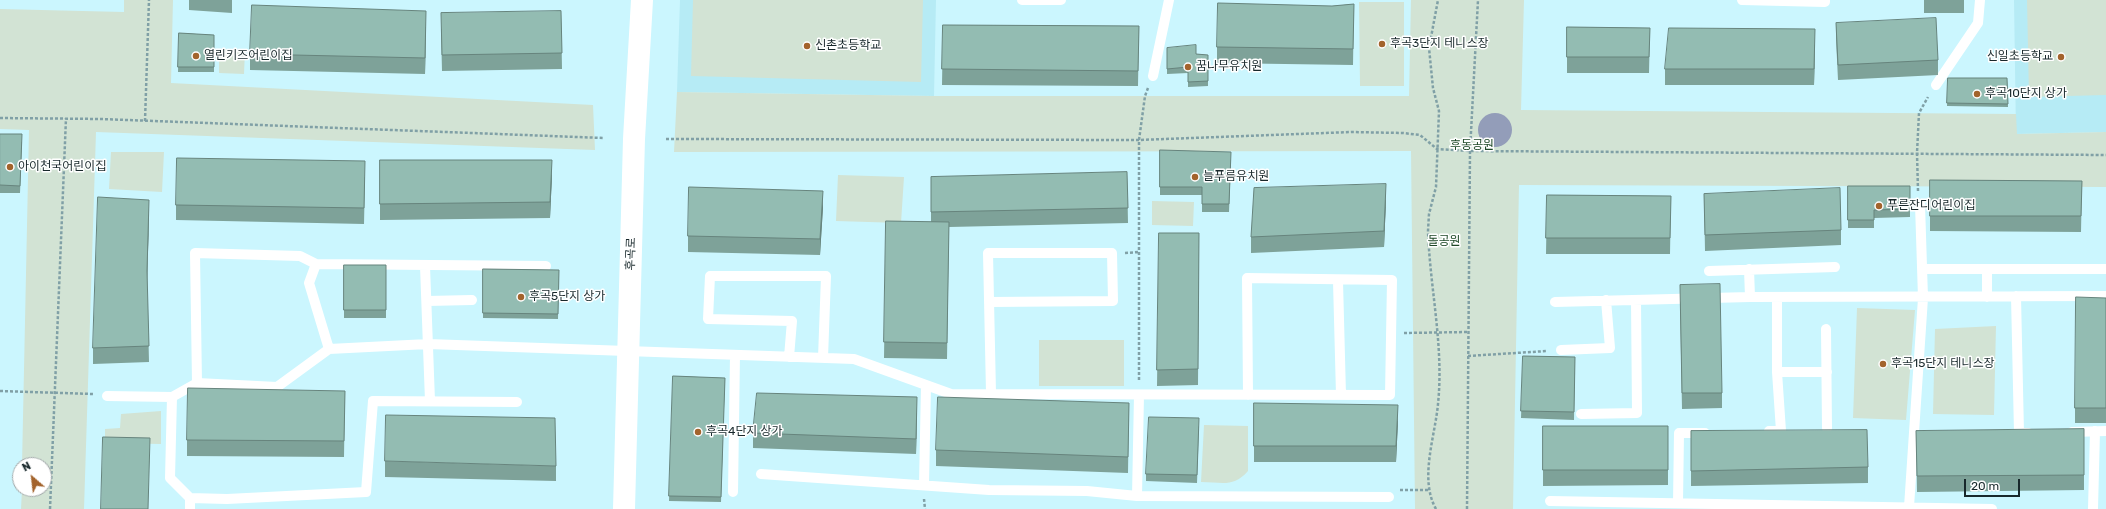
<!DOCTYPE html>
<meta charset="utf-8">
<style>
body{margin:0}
#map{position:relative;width:2106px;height:509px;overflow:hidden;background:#cbf6fe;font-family:Rubik,sans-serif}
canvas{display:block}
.north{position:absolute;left:12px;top:457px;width:40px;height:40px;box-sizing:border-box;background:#fff;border:1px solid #a3a9aa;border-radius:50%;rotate:332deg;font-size:11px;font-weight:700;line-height:16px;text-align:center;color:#18282b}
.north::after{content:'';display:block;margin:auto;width:14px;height:18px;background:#a3632c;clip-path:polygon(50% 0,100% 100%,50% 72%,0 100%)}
.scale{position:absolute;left:1964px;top:479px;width:56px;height:18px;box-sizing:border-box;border:2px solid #18282b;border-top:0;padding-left:5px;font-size:12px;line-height:14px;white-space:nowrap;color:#18282b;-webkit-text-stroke:3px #fff;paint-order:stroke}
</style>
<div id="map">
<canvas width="2106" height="509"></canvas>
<div class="north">N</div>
<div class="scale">20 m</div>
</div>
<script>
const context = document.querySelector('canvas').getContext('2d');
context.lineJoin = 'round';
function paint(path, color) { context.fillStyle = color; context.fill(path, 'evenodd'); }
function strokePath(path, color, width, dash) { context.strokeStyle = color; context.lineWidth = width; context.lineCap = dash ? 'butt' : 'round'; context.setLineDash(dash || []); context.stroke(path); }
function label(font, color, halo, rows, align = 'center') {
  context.font = font + ' Rubik,"Noto Sans KR",sans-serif'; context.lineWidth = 3; context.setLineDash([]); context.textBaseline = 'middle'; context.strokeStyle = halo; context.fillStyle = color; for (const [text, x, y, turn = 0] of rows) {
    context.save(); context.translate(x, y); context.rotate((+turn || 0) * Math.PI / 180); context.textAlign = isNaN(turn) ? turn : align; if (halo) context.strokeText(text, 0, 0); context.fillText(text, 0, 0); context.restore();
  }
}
const built = new Path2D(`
 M680,0H936L934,96L677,92Z
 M2014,0H2106V132L2016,134Z`);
const green = new Path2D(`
 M124,0H173L171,83L593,105L595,150L96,132L84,509H21L22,489H44V465H22L29,130L0,129V9L124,12Z
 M693,0H923L921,82L691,76Z
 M1411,0H1524L1521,110L2016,114L2017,134L2106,132V187L1519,185L1513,509H1415L1411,151L674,152L677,92L934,96H1409Z
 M2027,0H2106V95L2029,97Z
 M1359,2H1404V86H1360Z
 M219,49L245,50L244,74L219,73Z
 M111,152H164L162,192L109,189Z
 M838,175L904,177L901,223L836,221Z
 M1152,201L1194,202L1193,226L1152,225Z
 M1857,308L1915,310L1906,420L1853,418Z
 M1996,326L1994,415L1933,414L1935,329Z
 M1039,340H1124V386H1039Z
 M161,411V444L105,443V429L120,428L121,414Z
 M1204,425L1248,426V471C1233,488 1222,482 1201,482Z`);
const water = new Path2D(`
 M1478 130a17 17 0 1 1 34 0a17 17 0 1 1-34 0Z`);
const path = new Path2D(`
 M0,118L101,119L604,138
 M145,121L149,0
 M666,139L1139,140L1351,132L1403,133L1420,135L1437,149L1470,151L2106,155
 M1918,191L1917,153L1919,113L1928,97
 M1125,253L1139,252
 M1404,333L1468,332
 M1468,356L1547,351
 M1139,380V140L1145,96L1148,88
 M0,391L93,394
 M1400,490H1429
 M924,499L925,509
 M50,509L66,118
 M1436,509C1419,479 1435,437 1438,404C1444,346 1430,289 1428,231L1429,214L1436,187L1439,111L1433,88L1429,48L1438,0
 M1467,509L1470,151L1478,0`);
const service = new Path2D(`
 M1022,0H1061
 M1742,0L1825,2V0
 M1153,76L1169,0
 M1936,85L1978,23L1980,0
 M316,264L309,283L329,349
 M425,266L430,401
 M1749,269L1750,297
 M1923,269H2106
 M1709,271L1835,267
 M1338,281L1341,395
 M2016,296L2019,433H2028
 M1987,297V269
 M427,301L472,300
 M990,302L1113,301L1112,253H988L991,393
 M1555,302L1750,297L2106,296
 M1826,329L1827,428
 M1561,350L1610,348L1606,300
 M789,357L792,321L708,319L710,276H826L823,358
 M1777,372H1827
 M197,383L195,253L300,256L316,264L546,266
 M107,396L172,397L197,383L277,387L329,349L428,344L854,359L951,394L1390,395L1392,280L1247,278L1248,395
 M172,397L170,478L190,498L227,499L366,492L373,401L517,402
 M1581,414L1637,413L1636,300
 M1769,431H1781L1777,372V297
 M2072,432L2106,431
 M761,474L989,490L1087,491L1137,496L1389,497
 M924,485L926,385
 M733,492L735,355
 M1137,496L1139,395
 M1550,501L1992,509
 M1678,503L1679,433H1705
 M1909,507L1923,298L1920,204
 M190,509V498
 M2093,509L2095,431`);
const tertiary = new Path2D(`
 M624,509L634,139L642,0`);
const wall = new Path2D(`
 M189,0H232V13L189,10Z
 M1924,0H1964V13H1924Z
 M1354,4L1353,65L1217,63V47L1332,6Z
 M561,11L562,69L442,71L441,29Z
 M1836,23L1938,60V75L1838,80L1836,39Z
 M943,25L1139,26L1138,86L942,85Z
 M426,27L425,74L250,70V54Z
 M1567,27L1650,28L1649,73H1567Z
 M179,33L214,35V72H178Z
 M1815,45L1814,85H1665V69Z
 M1167,48L1196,54L1208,55V86L1188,87V73L1167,74Z
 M1948,78H2007L2008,107L1947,106Z
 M0,134L22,142L20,193H0Z
 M1160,150L1231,160L1229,212H1202V195H1160Z
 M380,160L552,175L550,218L380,220Z
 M1127,172L1128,223L949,227L947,359L884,358L886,221L931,222V177Z
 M365,177L364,224L176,220V205Z
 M1930,180L2082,181L2081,232L1930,231Z
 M1848,186H1910V217L1874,218V228H1848Z
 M1704,194L1841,230V245L1705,251Z
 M1547,195L1671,196L1670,254H1546Z
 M1386,200L1384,247L1251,253V237Z
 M823,207L820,255L688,252V236Z
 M149,216L147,279L149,362L93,364V348Z
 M1159,233H1199L1198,385L1157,386Z
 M344,265H386V318H344Z
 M483,269L559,270L558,319L483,318Z
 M2106,298V423H2075V408Z
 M1680,301L1722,393V408L1682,409Z
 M1523,356L1575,357L1574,420L1521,418Z
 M673,376L725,378L721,502L669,501Z
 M345,391L344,457L187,456V440Z
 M1129,403L1128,473L936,466V450Z
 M1254,403L1398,421L1396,462H1254Z
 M917,413L916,454L753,448V433Z
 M1199,426L1197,483L1146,481V474Z
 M1543,426H1668V485L1543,486Z
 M2084,429V490L1917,492L1916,431Z
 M1691,431L1868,467V483L1691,486Z
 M385,461L556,466V481L385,477Z`);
const shadedWall = new Path2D(`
 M426,11V27L425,74V58Z
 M1815,29V45L1814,85V69Z
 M552,160V175L550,218V202Z
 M1386,184V200L1384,247V231Z
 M823,191V207L820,255V239Z
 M149,200V216L147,287V271Z
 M917,397V413L916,454V439Z
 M1398,405V421L1396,462V446Z`);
const building = new Path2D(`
 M1218,3L1332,6L1354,4L1353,49L1217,47Z
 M252,5L426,11L425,58L250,54Z
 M561,11L562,53L442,55L441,13Z
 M1936,18L1938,60L1838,65L1836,23Z
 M943,25L1139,26L1138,71L942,69Z
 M1567,27L1650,28L1649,57H1567Z
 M1669,28L1815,29L1814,69H1665Z
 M179,33L214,35V67H178Z
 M1196,45V54L1208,55V81L1188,82V67L1167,69V48Z
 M1948,78H2007L2008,104L1947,103Z
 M0,134H22L20,186L0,185Z
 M1160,150L1231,152L1229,204H1202V187H1160Z
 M177,158L365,161L364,208L176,205Z
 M380,160H552L550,202L380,204Z
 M1127,172L1128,208L931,212V177Z
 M1930,180L2082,181L2081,216H1930Z
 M1386,184L1384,231L1251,237L1254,188Z
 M1848,186H1910V209L1874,210V220H1848Z
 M689,187L823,191L820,239L688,236Z
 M1840,188L1841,230L1705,235L1704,194Z
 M1547,195L1671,196L1670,238H1546Z
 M98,197L149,200L147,271L149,346L93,348Z
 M886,221L949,222L947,343L884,342Z
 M1159,233H1199L1198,369L1157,370Z
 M344,265H386V310H344Z
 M483,269L559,270L558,314L483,313Z
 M1720,284L1722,393H1682L1680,285Z
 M2076,297L2106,298V408H2075Z
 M1523,356L1575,357L1574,412L1521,411Z
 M673,376L725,378L721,497L669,496Z
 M188,388L345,391L344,441L187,440Z
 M757,393L917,397L916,439L753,433Z
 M938,397L1129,403L1128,457L936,450Z
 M1254,403L1398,405L1396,446H1254Z
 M386,415L555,418L556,466L385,461Z
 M1149,417L1199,418L1197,475L1146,474Z
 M1543,426H1668V470H1543Z
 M2084,429V475L1917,476L1916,431Z
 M1867,430L1868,467L1691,471V431Z
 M103,437L150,438L148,509H101Z`);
const markers = [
 [1382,44,4,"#a3632c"],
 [807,46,4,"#a3632c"],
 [196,56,4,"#a3632c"],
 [2061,57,4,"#a3632c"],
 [1188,67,4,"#a3632c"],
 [1977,94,4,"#a3632c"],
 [10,167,4,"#a3632c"],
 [1195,177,4,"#a3632c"],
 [1879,206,4,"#a3632c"],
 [521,297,4,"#a3632c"],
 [1883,364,4,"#a3632c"],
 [698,432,4,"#a3632c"]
];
const poiNames = [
 ["후곡3단지 테니스장",1390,44],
 ["신촌초등학교",815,46],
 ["열린키즈어린이집",204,56],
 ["신일초등학교",2053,57,"right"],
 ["꿈나무유치원",1196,67],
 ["후곡10단지 상가",1985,94],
 ["아이천국어린이집",18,167],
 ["늘푸름유치원",1203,177],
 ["푸른잔디어린이집",1887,206],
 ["후곡5단지 상가",529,297],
 ["후곡15단지 테니스장",1891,364],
 ["후곡4단지 상가",706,432]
];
const parkNames = [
 ["후동공원",1472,146],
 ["돌공원",1444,242]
];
const streetNames = [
 ["후곡로",631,254,-88]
];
paint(built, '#b6ebf5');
paint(green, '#d2e3d4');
paint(water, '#939db9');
strokePath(path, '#80a0a6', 2.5, [3, 2]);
strokePath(service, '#fff', 10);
strokePath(tertiary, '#fff', 22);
paint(wall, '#7ea299');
paint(shadedWall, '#67847d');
paint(building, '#93bcb2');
strokePath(building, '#67847d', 1);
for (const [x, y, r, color] of markers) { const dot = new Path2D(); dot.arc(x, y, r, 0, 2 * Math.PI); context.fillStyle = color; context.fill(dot); strokePath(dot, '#fff', 1.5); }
label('12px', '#18282b', '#fff', poiNames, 'left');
label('12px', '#1e4827', '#fff', parkNames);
label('12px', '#18282b', '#fff', streetNames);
</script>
